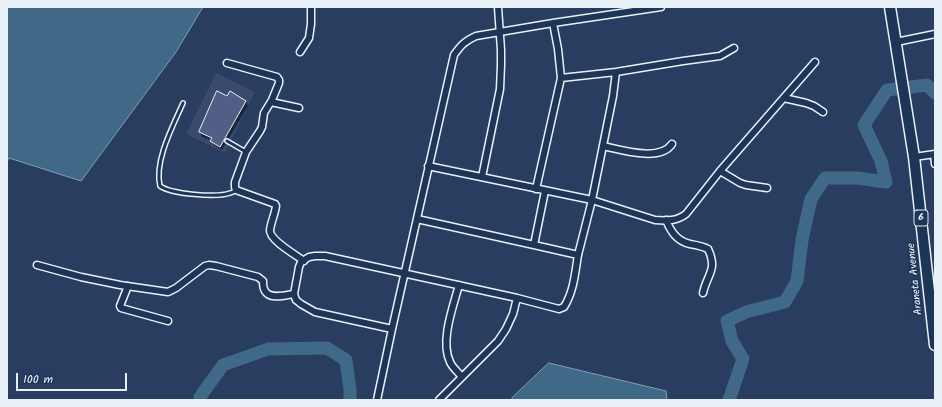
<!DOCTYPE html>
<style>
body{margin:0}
#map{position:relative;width:942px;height:407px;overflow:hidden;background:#283d60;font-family:Kalam,sans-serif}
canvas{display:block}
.frame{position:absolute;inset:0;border:8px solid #e8f1f8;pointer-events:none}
.scale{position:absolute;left:16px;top:373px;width:111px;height:18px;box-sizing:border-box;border:2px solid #e8f1f8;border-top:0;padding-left:5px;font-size:12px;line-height:14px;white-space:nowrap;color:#e8f1f8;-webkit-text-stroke:3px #1d3557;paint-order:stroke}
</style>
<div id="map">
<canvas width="942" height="407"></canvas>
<div class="frame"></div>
<div class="scale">100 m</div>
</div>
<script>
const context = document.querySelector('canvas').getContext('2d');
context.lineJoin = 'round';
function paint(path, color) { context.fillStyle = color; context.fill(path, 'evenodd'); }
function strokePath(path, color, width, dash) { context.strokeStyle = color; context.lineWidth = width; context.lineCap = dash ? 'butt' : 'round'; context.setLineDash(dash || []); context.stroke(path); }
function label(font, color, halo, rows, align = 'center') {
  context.font = font + ' Kalam,sans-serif'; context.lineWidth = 3.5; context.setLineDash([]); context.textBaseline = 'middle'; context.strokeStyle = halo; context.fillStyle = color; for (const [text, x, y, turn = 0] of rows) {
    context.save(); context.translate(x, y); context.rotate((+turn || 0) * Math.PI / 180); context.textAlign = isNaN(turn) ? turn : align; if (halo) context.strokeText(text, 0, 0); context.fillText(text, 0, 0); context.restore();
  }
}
const built = new Path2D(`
 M216,73L255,92L225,153L186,134Z`);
const water = new Path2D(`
 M7,7H203L176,52L81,181L9,158L7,162Z
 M549,363L666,391L667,400H512V398Z`);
const shadow = new Path2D(`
 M228,97L246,101L248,106L222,150L214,145L211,140L202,137L200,132Z`);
const river = new Path2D(`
 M200,400V397L223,365L268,349L327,348L346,360L350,390V400
 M729,400L743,359L732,341L727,321L746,312L785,302L797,281L802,240L811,199L825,178H857L886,182L881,161L864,125L887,90L927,85L935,93`);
const building = new Path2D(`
 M217,91L227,96L230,91L246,101L220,147L210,141L212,138L199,132Z`);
const lane = new Path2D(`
 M183,103C173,126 154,161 160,186C171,194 217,198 230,193C232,193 234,191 236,190
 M227,141L246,152`);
const street = new Path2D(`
 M896,42L935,34
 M300,52L309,38L311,24V7
 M227,63L277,77L279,80V83L272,100L264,113L262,127L260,131L246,152L235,182V187L236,190L275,204L276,206C275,214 271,222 270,230C269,240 296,255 304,261
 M561,78L616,72L683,61L720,56L734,48
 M784,98L806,103L814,106L823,112
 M271,102L299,108
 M603,146C622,150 660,162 672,144
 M934,154L935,164
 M914,157L935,154
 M428,166L592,200L655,220C667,221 677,221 686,214L720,171L815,62
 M720,171L740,183L746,185L767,188
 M482,177L500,89L501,65V50L498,7
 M536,189L561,78L558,49L553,23
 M417,219L534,245L545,191
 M666,220C671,232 677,241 690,244C696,245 702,246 708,249C718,270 707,274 703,293
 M578,255L592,200L613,96L616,72
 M37,265L81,277L120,285L168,292L176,288L205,266L209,265L216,266L258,277L263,281C263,284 263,288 265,291C270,300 286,295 294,294
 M459,285C453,307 440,341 450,362C452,367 458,372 462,377
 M128,286L120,306L121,308L168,321
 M392,329L315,312L301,304L296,300L294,294L299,267L301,262L309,257L315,256H325L517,298L559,309L564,307C574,291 575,273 578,255L534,245
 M377,400L392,329L454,55C461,45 465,41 476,36L553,23L661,7
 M439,400L498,341L506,329L513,314L517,298`);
const primary = new Path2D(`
 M890,7L914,157L935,345`);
const shields = [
 [921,218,14]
];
const shieldNames = [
 ["6",921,218]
];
const streetNames = [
 ["Araneta Avenue",916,279,-96]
];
paint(built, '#394a6e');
paint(water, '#406887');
strokePath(water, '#839fb4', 1);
paint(shadow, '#0007');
strokePath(river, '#406887', 13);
paint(building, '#525e85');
strokePath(building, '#e8f1f8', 1);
strokePath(lane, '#e8f1f8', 6);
strokePath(street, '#e8f1f8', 9);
strokePath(primary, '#e8f1f8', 13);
strokePath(lane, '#1d3557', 3);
strokePath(street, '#1d3557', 6);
strokePath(primary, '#1d3557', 10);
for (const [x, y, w] of shields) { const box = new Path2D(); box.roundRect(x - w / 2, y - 8, w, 16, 3); context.fillStyle = '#1d3557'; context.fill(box); strokePath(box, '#e8f1f8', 1); }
label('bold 10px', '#e8f1f8', null, shieldNames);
label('11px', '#e8f1f8', '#1d3557', streetNames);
</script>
